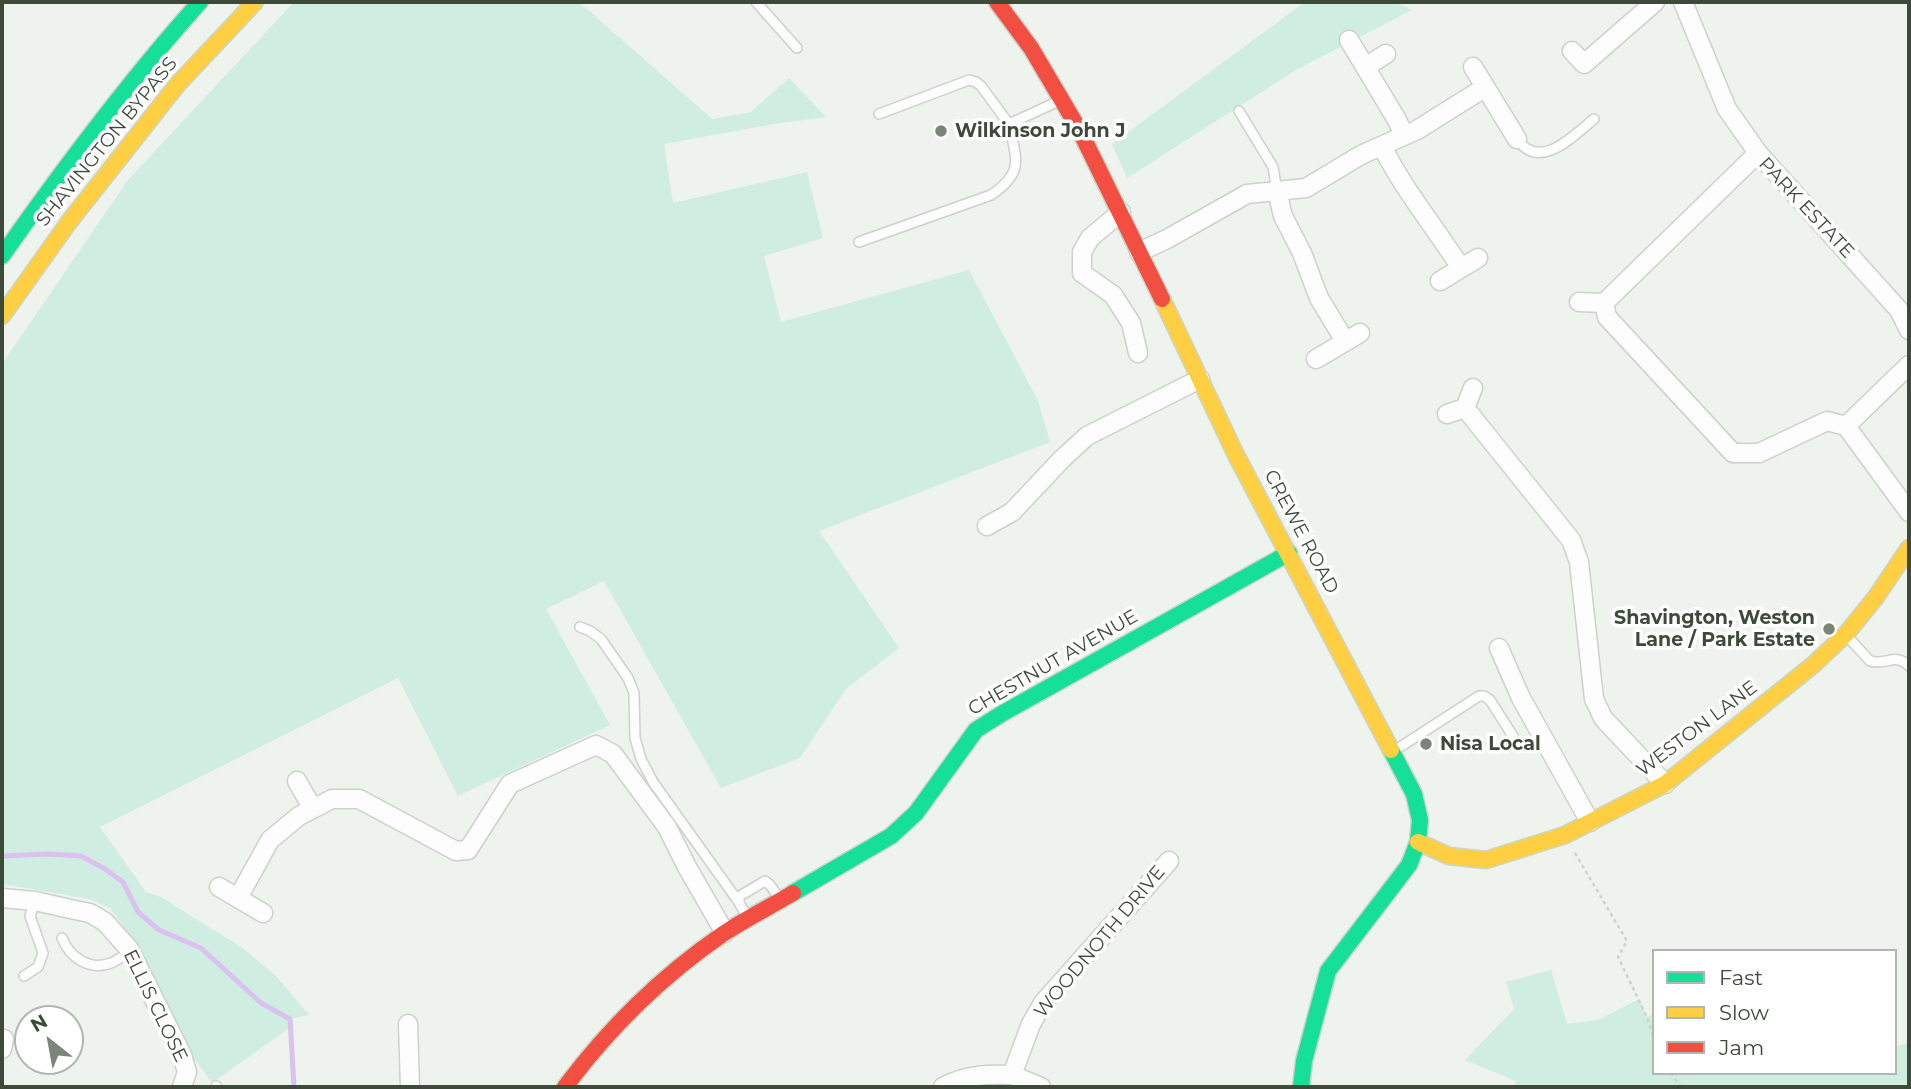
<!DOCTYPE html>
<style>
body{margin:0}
#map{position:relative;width:1911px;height:1089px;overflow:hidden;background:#eef3ee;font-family:Montserrat,sans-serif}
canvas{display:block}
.frame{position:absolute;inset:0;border:4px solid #3d4a39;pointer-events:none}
.legend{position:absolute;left:1652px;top:949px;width:245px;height:126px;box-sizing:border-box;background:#fff;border:2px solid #b1b7b0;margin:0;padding:9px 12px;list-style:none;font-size:21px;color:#3d4a39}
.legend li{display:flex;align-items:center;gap:14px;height:35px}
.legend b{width:35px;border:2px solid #b1b7b0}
.north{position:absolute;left:14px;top:1005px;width:70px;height:70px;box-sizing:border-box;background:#fff;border:2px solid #b1b7b0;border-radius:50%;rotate:329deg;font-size:19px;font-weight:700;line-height:28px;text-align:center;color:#3d4a39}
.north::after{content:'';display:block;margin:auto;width:24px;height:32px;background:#7b8578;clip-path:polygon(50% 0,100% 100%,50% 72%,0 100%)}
</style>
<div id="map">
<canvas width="1911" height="1089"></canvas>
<div class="frame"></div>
<ul class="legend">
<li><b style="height:9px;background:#16e098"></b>Fast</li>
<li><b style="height:9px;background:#ffcf43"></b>Slow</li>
<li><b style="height:9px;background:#f24e42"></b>Jam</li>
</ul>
<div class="north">N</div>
</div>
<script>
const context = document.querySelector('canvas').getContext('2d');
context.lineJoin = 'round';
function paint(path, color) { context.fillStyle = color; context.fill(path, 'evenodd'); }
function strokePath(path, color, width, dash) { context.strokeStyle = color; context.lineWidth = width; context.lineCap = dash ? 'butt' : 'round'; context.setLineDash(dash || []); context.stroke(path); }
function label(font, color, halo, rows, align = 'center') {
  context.font = font + ' Montserrat,sans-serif'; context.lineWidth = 7; context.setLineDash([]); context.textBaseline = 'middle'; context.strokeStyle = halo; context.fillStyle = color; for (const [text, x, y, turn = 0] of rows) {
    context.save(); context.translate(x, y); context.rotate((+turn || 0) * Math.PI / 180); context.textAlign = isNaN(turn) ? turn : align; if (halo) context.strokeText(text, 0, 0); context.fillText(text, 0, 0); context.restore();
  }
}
const green = new Path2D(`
 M294,2H579L712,119L751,112L789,78L826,117L774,124L664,144L673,203L807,172L823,238L764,256L781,322L969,270L1038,401L1050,442L819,531L899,648L846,689L800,758L721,788L604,581L546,609L610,725L458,796L398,678L100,827L146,892L161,897L244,949L275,975L309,1015L290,1019L291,1027L212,1083L188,1050L139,948L110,908L90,899L2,884V364L128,180Z
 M1305,2H1395L1412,10L1296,70L1127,178L1112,144Z
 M1551,970L1567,1024L1598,1020L1639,999L1647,1017L1654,1014V1073H1895V1046L1909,1043V1087H1513L1516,1081L1465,1060L1514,1009L1506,982Z`);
const stream = new Path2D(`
 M2,856L48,854L81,856L105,869L123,882L138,912L159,930L201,948L261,1003L290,1019L294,1087`);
const path = new Path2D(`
 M1575,853L1627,941L1618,957L1647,1017L1654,1040
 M1671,1073L1681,1087`);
const lane = new Path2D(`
 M756,2L797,48
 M1239,111L1273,167L1277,191
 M879,114L969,80L976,82L981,86L1009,124
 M1517,139C1540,172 1573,136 1594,119
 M859,242L991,195C1025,172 1016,159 1009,124L1061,100
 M580,627L590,631L601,639L628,678L634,693L635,738L641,759L653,782L738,901
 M1847,636L1870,661C1887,666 1894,652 1909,666
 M1394,751L1479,696H1484L1490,700L1516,741
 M748,918L738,901L740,896L765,881L770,885L780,899
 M62,938C70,958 90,971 111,963C118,960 125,955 131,952
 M24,976L38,967L43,953L30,916L35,901
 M216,1086L217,1087`);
const street = new Path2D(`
 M1683,2L1727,109L1758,153
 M1349,40L1397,120L1404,135
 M1572,51L1584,64L1655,2
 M1365,67L1386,54
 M1473,67L1517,139
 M1382,146C1403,189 1435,227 1461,268
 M1277,191L1283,216L1302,253L1319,298L1345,341
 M1121,212L1090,238L1082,252V273L1113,295L1131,323L1138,353
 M1139,252L1167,239L1247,194L1306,188L1361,155L1417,130L1484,88
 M1440,281L1478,258
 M1579,302L1604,303L1758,153L1899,310L1909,330
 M1604,303L1607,317L1733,453H1759L1827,421L1846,426
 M1316,359L1360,333
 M1909,365L1846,426L1909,512
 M1465,408L1473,388
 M1447,414L1465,408L1571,540L1579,562L1594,699L1603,718L1665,784
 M987,526L1012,512L1062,459L1087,436L1200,379
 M1499,648L1521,698L1590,822
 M297,781L313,809
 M219,887L263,913
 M2,898L35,901L75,910L90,913L105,922L129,949L182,1055L187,1072L182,1087
 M238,898L270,840L299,816L332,799H359L456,851L468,850L510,784L596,745L613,754L667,827L687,867L725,933
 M408,1024L410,1087
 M2,1049L4,1039
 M1012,1075L1041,1087
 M943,1087C965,1075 987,1074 1012,1075L1031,1024L1043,1003L1169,861`);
const fast = new Path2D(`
 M2,256C64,168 128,82 200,2
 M793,893L891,836L916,813L976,730L1003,713L1289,553
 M1301,1087L1304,1061L1328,971L1409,865L1418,842L1420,820L1414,794L1391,750`);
const slow = new Path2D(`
 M1162,299L1236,455L1391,750
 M2,316L69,222L177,85L255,2
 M1418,842L1449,856L1486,860L1565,835L1665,784L1813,665L1846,634L1876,597L1909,548`);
const jam = new Path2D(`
 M997,2L1031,48L1080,131L1162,299
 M565,1087C609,1028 662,976 723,934C745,919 770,907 793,893`);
const markers = [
 [941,131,7,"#7b8578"],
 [1829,629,7,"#7b8578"],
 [1426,744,7,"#7b8578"]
];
const poiNames = [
 ["Wilkinson John J",955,131],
 ["Shavington, Weston",1815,618,"right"],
 ["Lane / Park Estate",1815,640,"right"],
 ["Nisa Local",1440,744]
];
const streetNames = [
 ["SHAVINGTON BYPASS",107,142,-51],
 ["PARK ESTATE",1806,208,47],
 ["CREWE ROAD",1301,532,62],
 ["CHESTNUT AVENUE",1053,663,-30],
 ["WESTON LANE",1697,729,-37],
 ["WOODNOTH DRIVE",1100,942,-50],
 ["ELLIS CLOSE",155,1006,64]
];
paint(green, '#cfede1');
strokePath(stream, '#dbc1ef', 5);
strokePath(lane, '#ccd1cb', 12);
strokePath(street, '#ccd1cb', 21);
strokePath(fast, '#c9d5c8', 19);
strokePath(slow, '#c9d5c8', 19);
strokePath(jam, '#c9d5c8', 19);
strokePath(path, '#cdd3cc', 2.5, [3.5, 3.5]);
strokePath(lane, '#fcfdfc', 9);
strokePath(street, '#fcfdfc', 18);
strokePath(fast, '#16e098', 16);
strokePath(slow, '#ffcf43', 16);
strokePath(jam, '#f24e42', 16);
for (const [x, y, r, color] of markers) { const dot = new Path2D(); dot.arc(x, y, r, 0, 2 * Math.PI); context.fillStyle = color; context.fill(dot); strokePath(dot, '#fff', 2.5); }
label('bold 19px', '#3d4a39', '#fff', poiNames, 'left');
label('19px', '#3d4a39', '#fff', streetNames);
</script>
